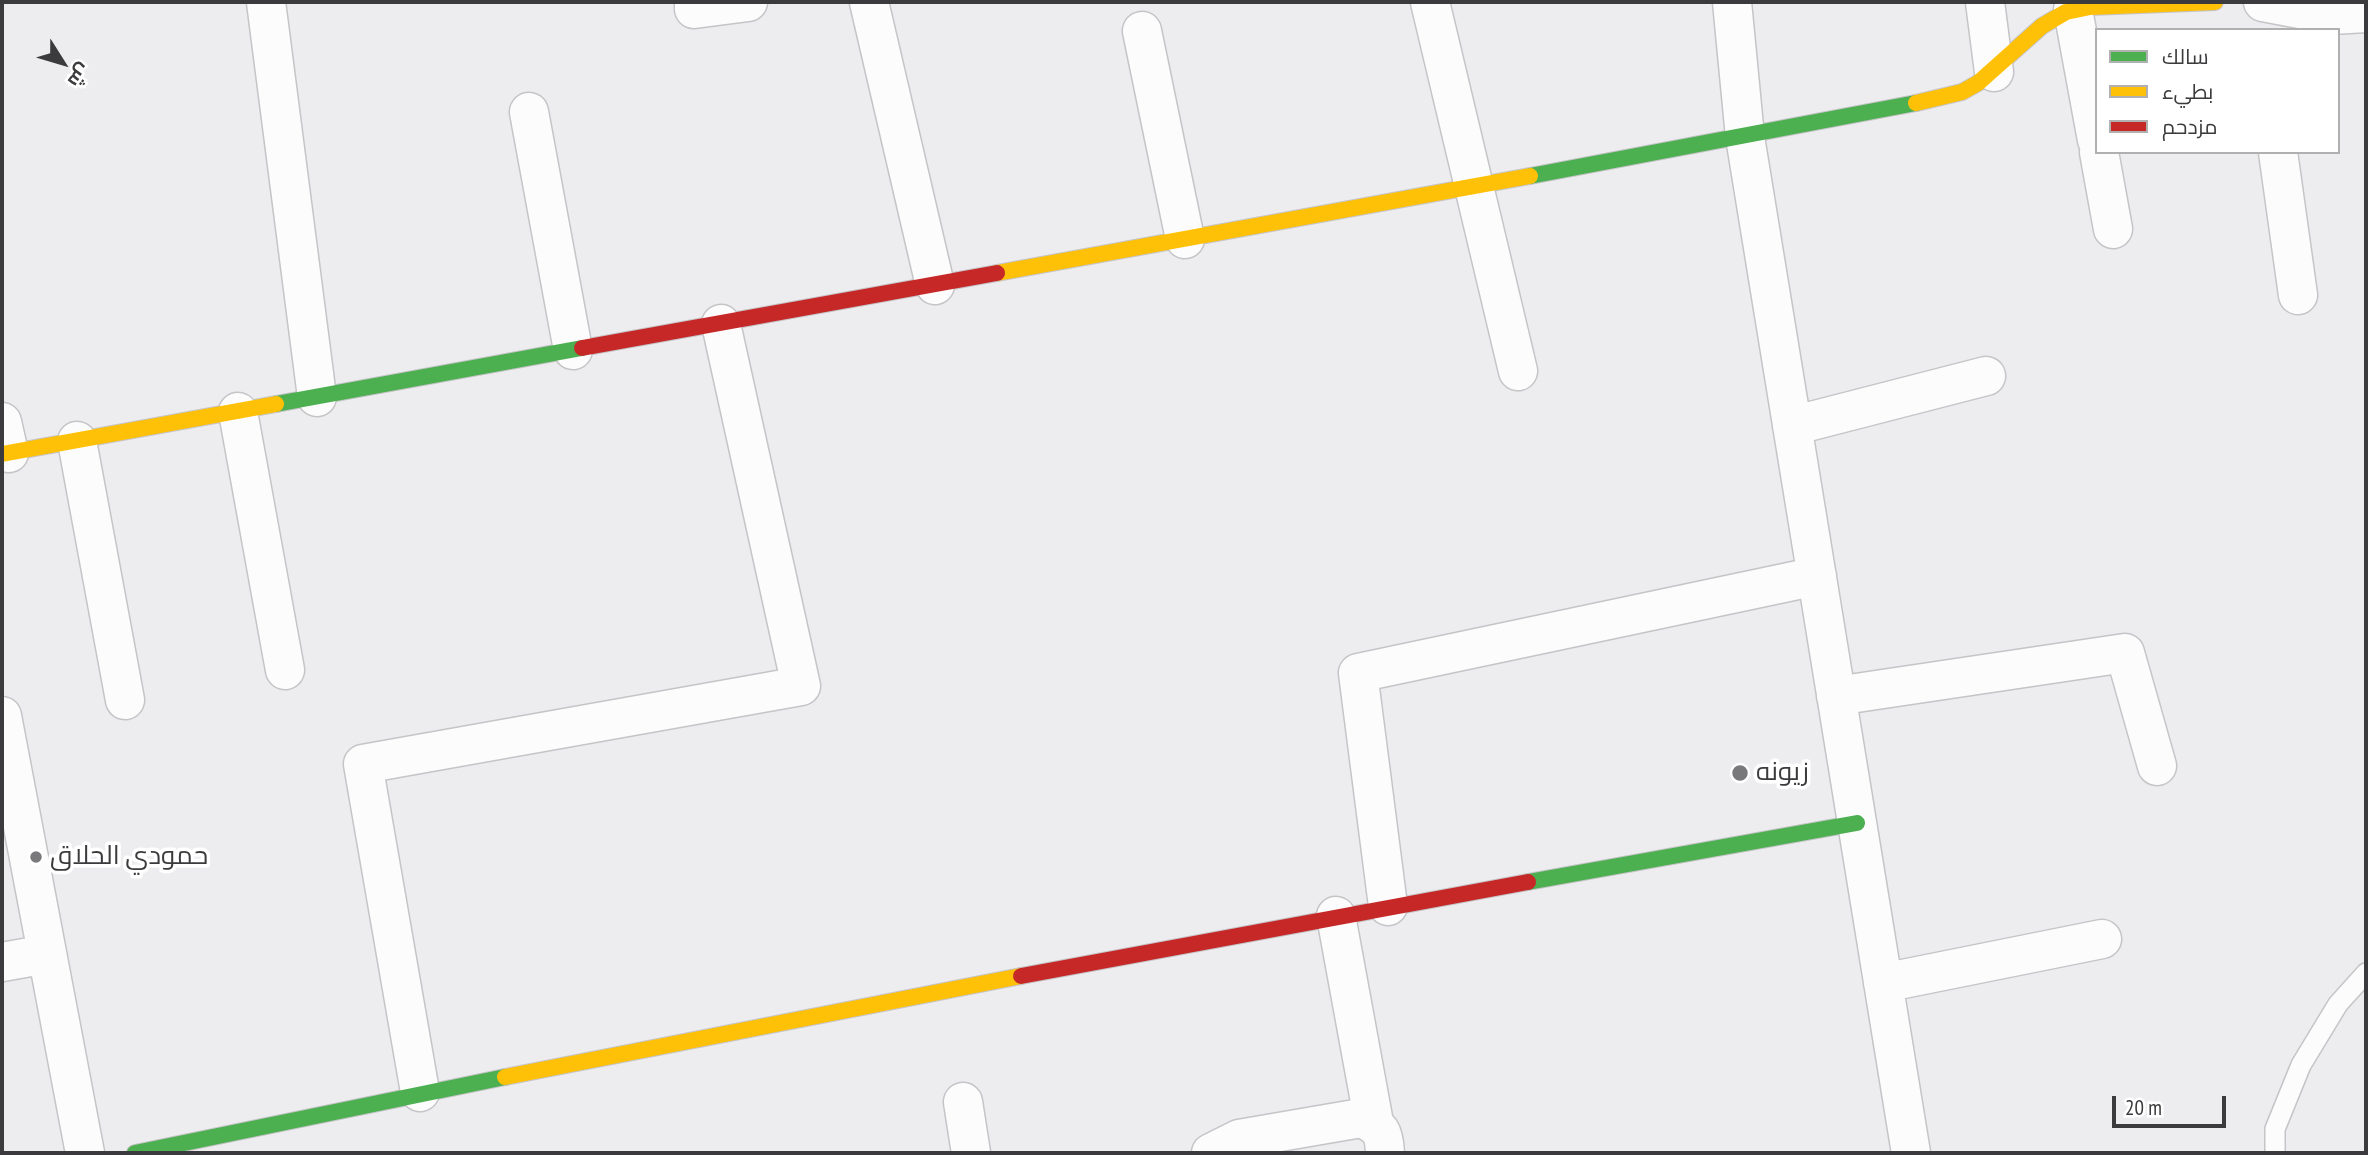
<!DOCTYPE html>
<meta charset="utf-8">
<style>
body{margin:0}
#map{position:relative;width:2368px;height:1155px;overflow:hidden;background:#edecef;font-family:"PT Sans Narrow",Cairo,sans-serif}
canvas{display:block}
.frame{position:absolute;inset:0;border:4px solid #3b3a3c;pointer-events:none}
.legend{position:absolute;left:2095px;top:28px;width:245px;height:126px;box-sizing:border-box;background:#fff;border:2px solid #b1b0b1;margin:0;padding:9px 12px;list-style:none;font-size:21px;color:#3b3a3c}
.legend li{display:flex;align-items:center;gap:14px;height:35px}
.legend b{width:35px;border:2px solid #b1b0b1}
.north{position:absolute;left:28px;top:28px;width:70px;height:70px;-webkit-text-stroke:5px #fff;paint-order:stroke;rotate:127deg;font-size:19px;font-weight:700;line-height:28px;text-align:center;color:#3b3a3c}
.north::after{content:'';display:block;margin:auto;width:24px;height:32px;background:#3b3a3c;clip-path:polygon(50% 0,100% 100%,50% 72%,0 100%)}
.scale{position:absolute;left:2112px;top:1096px;width:114px;height:32px;box-sizing:border-box;border:4px solid #3b3a3c;border-top:0;padding-left:9px;font-size:21px;line-height:24px;white-space:nowrap;color:#3b3a3c;-webkit-text-stroke:5px #fff;paint-order:stroke}
</style>
<div id="map">
<canvas width="2368" height="1155"></canvas>
<div class="frame"></div>
<ul class="legend">
<li><b style="height:9px;background:#4caf50"></b>سالك</li>
<li><b style="height:9px;background:#ffc107"></b>بطيء</li>
<li><b style="height:9px;background:#c62828"></b>مزدحم</li>
</ul>
<div class="north">ش</div>
<div class="scale">20 m</div>
</div>
<script>
const context = document.querySelector('canvas').getContext('2d');
context.lineJoin = 'round';
function strokePath(path, color, width, dash) { context.strokeStyle = color; context.lineWidth = width; context.lineCap = dash ? 'butt' : 'round'; context.setLineDash(dash || []); context.stroke(path); }
function label(font, color, halo, rows, align = 'center') {
  context.font = font + ' "PT Sans Narrow",Cairo,sans-serif'; context.lineWidth = 7; context.setLineDash([]); context.textBaseline = 'middle'; context.strokeStyle = halo; context.fillStyle = color; for (const [text, x, y, turn = 0] of rows) {
    context.save(); context.translate(x, y); context.rotate((+turn || 0) * Math.PI / 180); context.textAlign = isNaN(turn) ? turn : align; if (halo) context.strokeText(text, 0, 0); context.fillText(text, 0, 0); context.restore();
  }
}
const lane = new Path2D(`
 M2275,1153V1129L2301,1065L2338,1004L2366,973`);
const street = new Path2D(`
 M266,2L317,397
 M694,2V9L748,2
 M869,2L935,285
 M1430,2L1518,371
 M1732,2L1745,137L1911,1153
 M1985,2L1994,72
 M2263,2L2332,15L2366,13
 M2073,10L2097,140
 M1142,31L1185,239
 M529,112L573,350
 M2099,152L2113,229
 M2278,152L2298,295
 M238,412L285,670
 M2,422L9,453
 M1792,426L1986,376
 M77,441L125,700
 M1836,696L2125,653L2157,766
 M2,716L85,1153
 M1388,906L1358,673L1817,576
 M1336,916L1374,1123
 M2,962L47,954
 M1883,983L2102,939
 M420,1092L363,764L801,686L721,324
 M963,1102L971,1153
 M1211,1153L1239,1139L1361,1118C1381,1127 1384,1132 1385,1153`);
const fast = new Path2D(`
 M1530,176L1916,103
 M276,404L582,348
 M1528,882L1857,823
 M135,1153L505,1077`);
const slow = new Path2D(`
 M1916,103L1962,92L1978,83L2042,26L2066,12L2090,7L2215,2
 M997,273L1530,176
 M2,454L276,404
 M505,1077L1021,976`);
const jam = new Path2D(`
 M582,348L997,273
 M1021,976L1528,882`);
const markers = [
 [1740,773,9,"#79787b"],
 [36,857,7,"#79787b"]
];
const poiNames = [
 ["زيونه",1756,773],
 ["حمودي الحلاق",50,857]
];
strokePath(lane, '#c5c4c7', 22);
strokePath(street, '#c5c4c7', 41);
strokePath(fast, '#c5c4c7', 18);
strokePath(slow, '#c5c4c7', 18);
strokePath(jam, '#c5c4c7', 18);
strokePath(lane, '#fcfcfd', 19);
strokePath(street, '#fcfcfd', 38);
strokePath(fast, '#4caf50', 16);
strokePath(slow, '#ffc107', 16);
strokePath(jam, '#c62828', 16);
for (const [x, y, r, color] of markers) { const dot = new Path2D(); dot.arc(x, y, r, 0, 2 * Math.PI); context.fillStyle = color; context.fill(dot); strokePath(dot, '#fff', 2.5); }
label('26px', '#3b3a3c', '#fff', poiNames, 'left');
</script>
